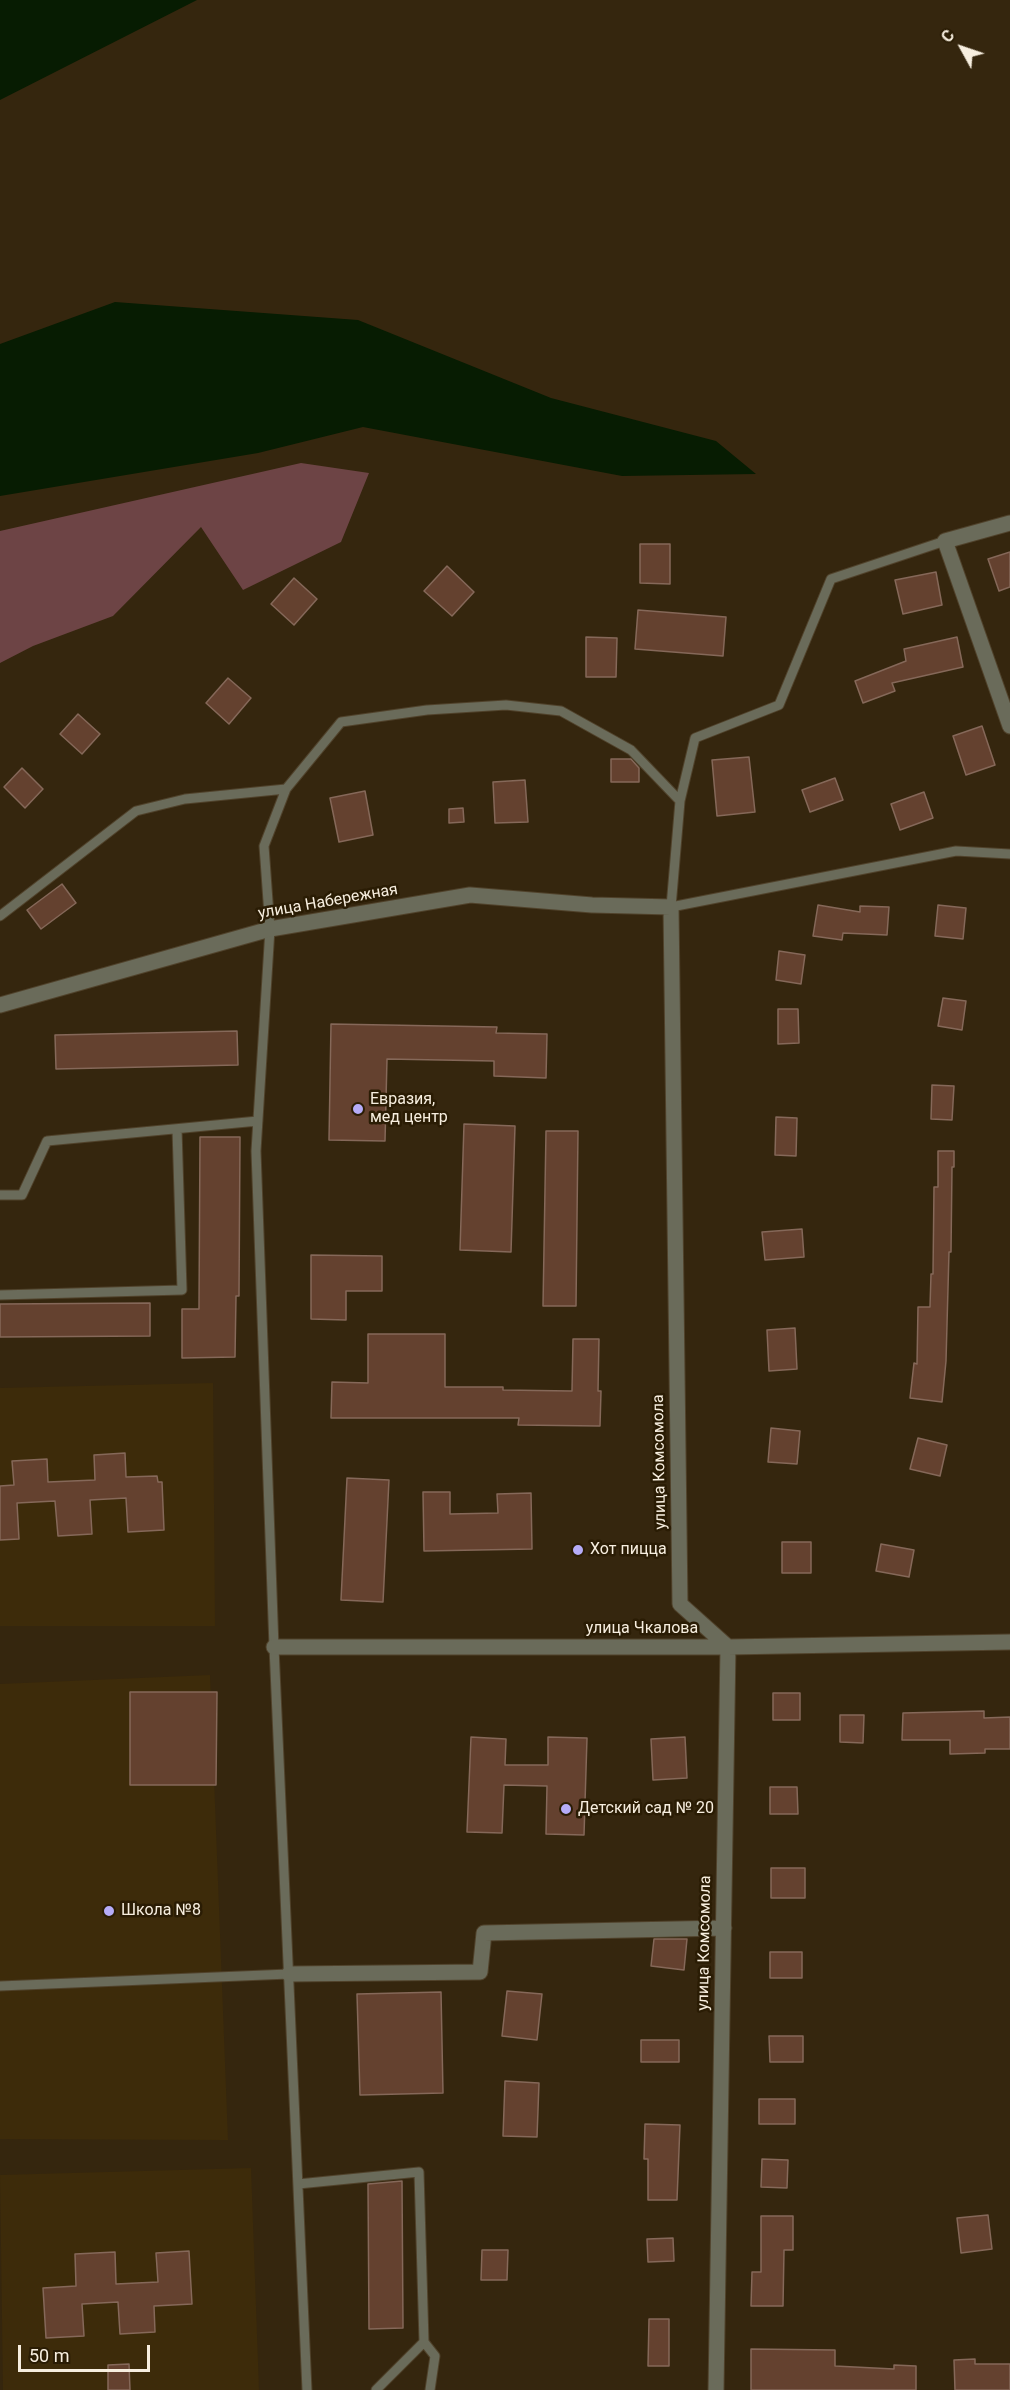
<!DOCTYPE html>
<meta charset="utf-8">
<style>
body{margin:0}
#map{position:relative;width:1010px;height:2390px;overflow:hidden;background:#35260e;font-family:Roboto,sans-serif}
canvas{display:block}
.north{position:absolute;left:932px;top:18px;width:60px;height:60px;-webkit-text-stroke:4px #2a1c04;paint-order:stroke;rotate:310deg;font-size:16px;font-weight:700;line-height:24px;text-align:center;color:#f7eedf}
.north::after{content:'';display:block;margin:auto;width:21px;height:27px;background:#f7eedf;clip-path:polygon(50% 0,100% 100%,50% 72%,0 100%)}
.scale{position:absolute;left:18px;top:2345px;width:132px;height:27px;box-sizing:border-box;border:3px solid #f7eedf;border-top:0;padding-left:8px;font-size:18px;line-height:21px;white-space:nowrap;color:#f7eedf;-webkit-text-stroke:4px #2a1c04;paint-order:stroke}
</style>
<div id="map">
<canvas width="1010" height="2390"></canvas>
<div class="north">С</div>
<div class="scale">50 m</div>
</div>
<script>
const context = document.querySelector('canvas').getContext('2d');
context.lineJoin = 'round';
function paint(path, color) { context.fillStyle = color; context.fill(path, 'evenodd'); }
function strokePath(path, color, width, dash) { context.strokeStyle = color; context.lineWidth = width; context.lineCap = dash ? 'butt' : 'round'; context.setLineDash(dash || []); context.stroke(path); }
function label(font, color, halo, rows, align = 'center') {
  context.font = font + ' Roboto,sans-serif'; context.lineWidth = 5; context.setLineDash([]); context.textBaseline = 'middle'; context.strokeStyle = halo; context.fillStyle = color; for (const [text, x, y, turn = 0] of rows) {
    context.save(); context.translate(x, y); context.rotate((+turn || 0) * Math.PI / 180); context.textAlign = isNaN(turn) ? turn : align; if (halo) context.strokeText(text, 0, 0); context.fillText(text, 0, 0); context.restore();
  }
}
const built = new Path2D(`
 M213,1383L215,1626H0V1388Z
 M210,1675L228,2140L0,2139V1684Z
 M251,2168L259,2390H3L0,2175Z`);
const forest = new Path2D(`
 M301,463L369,473L341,542L243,590L201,527L113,616L33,646L0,663V531Z`);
const water = new Path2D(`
 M0,0H197L0,100Z
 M115,302L358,320L551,398L716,441L756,474L622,476L363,427L258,453L0,496V344Z`);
const building = new Path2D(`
 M640,544H670V584L640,583Z
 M1010,552V587L999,591L988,559Z
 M447,566L474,592L452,616L424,591Z
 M936,572L942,605L903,614L895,580Z
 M294,578L317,599L294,625L271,604Z
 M638,610L726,617L723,656L635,649Z
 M586,637L617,638L616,677H586Z
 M957,637L963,667L892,683L895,691L863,703L855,681L906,661L904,649Z
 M228,678L251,698L229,724L206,703Z
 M78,714L100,734L82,754L60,734Z
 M982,726L995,765L966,775L953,736Z
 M749,757L755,812L717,816L712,760Z
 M611,759H631L639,768V782H611Z
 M22,768L43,789L25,808L4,787Z
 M835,778L843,800L810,812L802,790Z
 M525,780L528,822L495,823L493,782Z
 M365,791L373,835L339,842L330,798Z
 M924,792L933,818L900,830L891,804Z
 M463,808L464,822L449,823V809Z
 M62,884L76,903L41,929L27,910Z
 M818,905L860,912V906L889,907L887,935L843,933L842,940L813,936Z
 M938,905L966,908L963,939L935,936Z
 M779,951L805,955L801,984L776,980Z
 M943,998L966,1001L962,1030L938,1026Z
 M778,1009H798L799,1043L778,1044Z
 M331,1024L497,1027L496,1033L547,1034L546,1078L494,1076V1061L387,1059L385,1141L329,1140Z
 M237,1031L238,1065L56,1069L55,1035Z
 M932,1085L954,1086L952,1120L931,1119Z
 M776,1117L797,1118L796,1156L775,1155Z
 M464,1124L515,1126L511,1252L460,1250Z
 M546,1131H578L576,1306H543Z
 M200,1137H240L239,1296H236L235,1357L182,1358V1309H199Z
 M938,1151H954V1167H952L951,1252H949L946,1361L942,1402L910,1398L914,1363L917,1364L918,1307H930L931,1274H933L934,1187H938Z
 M802,1229L804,1257L765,1260L762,1232Z
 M311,1255L382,1256V1291H346V1320L311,1319Z
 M150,1303V1336L0,1337V1304Z
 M795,1328L797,1369L769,1371L767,1330Z
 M368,1334H445V1387H503V1390L572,1391L573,1339H599L598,1391H601L600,1426L518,1425L519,1418H331L332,1382L368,1383Z
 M771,1428L800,1431L797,1464L768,1462Z
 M918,1438L947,1445L940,1476L910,1469Z
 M125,1453L126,1477L157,1476L158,1482H162L164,1530L128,1532L126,1498L90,1500L92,1534L58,1536L55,1501L17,1503L19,1539L0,1540V1486L14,1485L12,1461L47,1459L48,1482L95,1480L94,1455Z
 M347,1478L389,1480L383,1602L341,1600Z
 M423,1492H450V1514L498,1513L497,1494L531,1493L532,1549L424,1551Z
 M782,1542H811V1573H782Z
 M881,1544L914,1550L909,1577L876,1571Z
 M130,1692H217L216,1785H130Z
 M773,1693H800V1720H773Z
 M984,1711V1718L1010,1717V1749H985V1753L950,1754V1740H902L903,1713Z
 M840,1715H864L863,1743L840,1742Z
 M471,1737L506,1739L505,1765H548V1737L587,1738L584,1835L546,1834L547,1786L504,1785L502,1833L467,1832Z
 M685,1737L687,1778L653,1780L651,1739Z
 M770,1787H797L798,1814H770Z
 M771,1868H805V1898H771Z
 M654,1939H687L684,1970L651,1966Z
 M770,1952H802V1978H770Z
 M507,1991L542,1994L537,2040L502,2036Z
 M441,1992L443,2093L360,2095L357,1994Z
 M769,2036H803V2062H770Z
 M641,2040H679V2062H641Z
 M505,2081L539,2083L537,2137L503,2136Z
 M759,2099H795V2124H759Z
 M645,2124L680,2125L677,2200H648V2159H644Z
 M762,2159L788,2160L787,2188L761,2187Z
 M402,2181L403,2328L369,2329L368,2184Z
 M988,2215L992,2249L961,2253L957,2218Z
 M761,2216H793V2250H784L783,2306H751L752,2272H761Z
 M673,2238L674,2261L648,2262L647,2239Z
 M482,2250H508L507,2280H481Z
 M189,2251L192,2304L154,2306L155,2332L120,2334L118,2302L82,2304L84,2336L46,2338L43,2288L76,2286L75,2254L115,2252L116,2284L158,2282L156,2253Z
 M649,2319H669V2366H648Z
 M751,2349L835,2350V2366L894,2369V2365L916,2366V2390H751Z
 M975,2359V2364H1010V2390H955L954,2360Z
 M129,2364L130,2390H108V2365Z`);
const service = new Path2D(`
 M945,541L831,579L779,705L695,738L680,801L671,907L956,851L1010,854
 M0,916L136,811L185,799L286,789
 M0,1195H22L47,1141L258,1121
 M0,1295L182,1290L177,1129
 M0,1986L289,1974
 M298,2184L419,2172L424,2342L435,2356L430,2390
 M307,2390L274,1647L256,1151L270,929L264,846L286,789L341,722L427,710L506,705L561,711L631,750L680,801
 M376,2390L424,2342`);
const minor = new Path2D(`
 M1010,523L945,541L1010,726
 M0,1005L270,929L470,895L592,905L671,907L680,1604L728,1647L716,2390
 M274,1647H728L1010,1642
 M289,1974L480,1972L484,1933L724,1928`);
const markers = [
 [358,1109,6,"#b6acf8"],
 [578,1550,6,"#b6acf8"],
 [566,1809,6,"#b6acf8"],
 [109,1911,6,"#b6acf8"]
];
const streetNames = [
 ["улица Набережная",328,902,-10],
 ["улица Комсомола",660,1462,-91],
 ["улица Чкалова",642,1629],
 ["улица Комсомола",705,1943,-89]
];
const poiNames = [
 ["Евразия,",370,1100],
 ["мед центр",370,1118],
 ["Хот пицца",590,1550],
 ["Детский сад № 20",578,1809],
 ["Школа №8",121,1911]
];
paint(built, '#3d2b0a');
paint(forest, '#6d4445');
paint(water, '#071c02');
paint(building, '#64412f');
strokePath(building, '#856859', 1.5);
strokePath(service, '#50422b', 11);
strokePath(minor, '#50422b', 17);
strokePath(service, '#6a6b5a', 9);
strokePath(minor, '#6a6b5a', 15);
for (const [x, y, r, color] of markers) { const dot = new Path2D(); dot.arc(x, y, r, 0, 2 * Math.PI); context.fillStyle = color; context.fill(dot); strokePath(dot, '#2a1c04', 2); }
label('16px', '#f7eedf', '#2a1c04', streetNames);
label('16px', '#f7eedf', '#2a1c04', poiNames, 'left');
</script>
